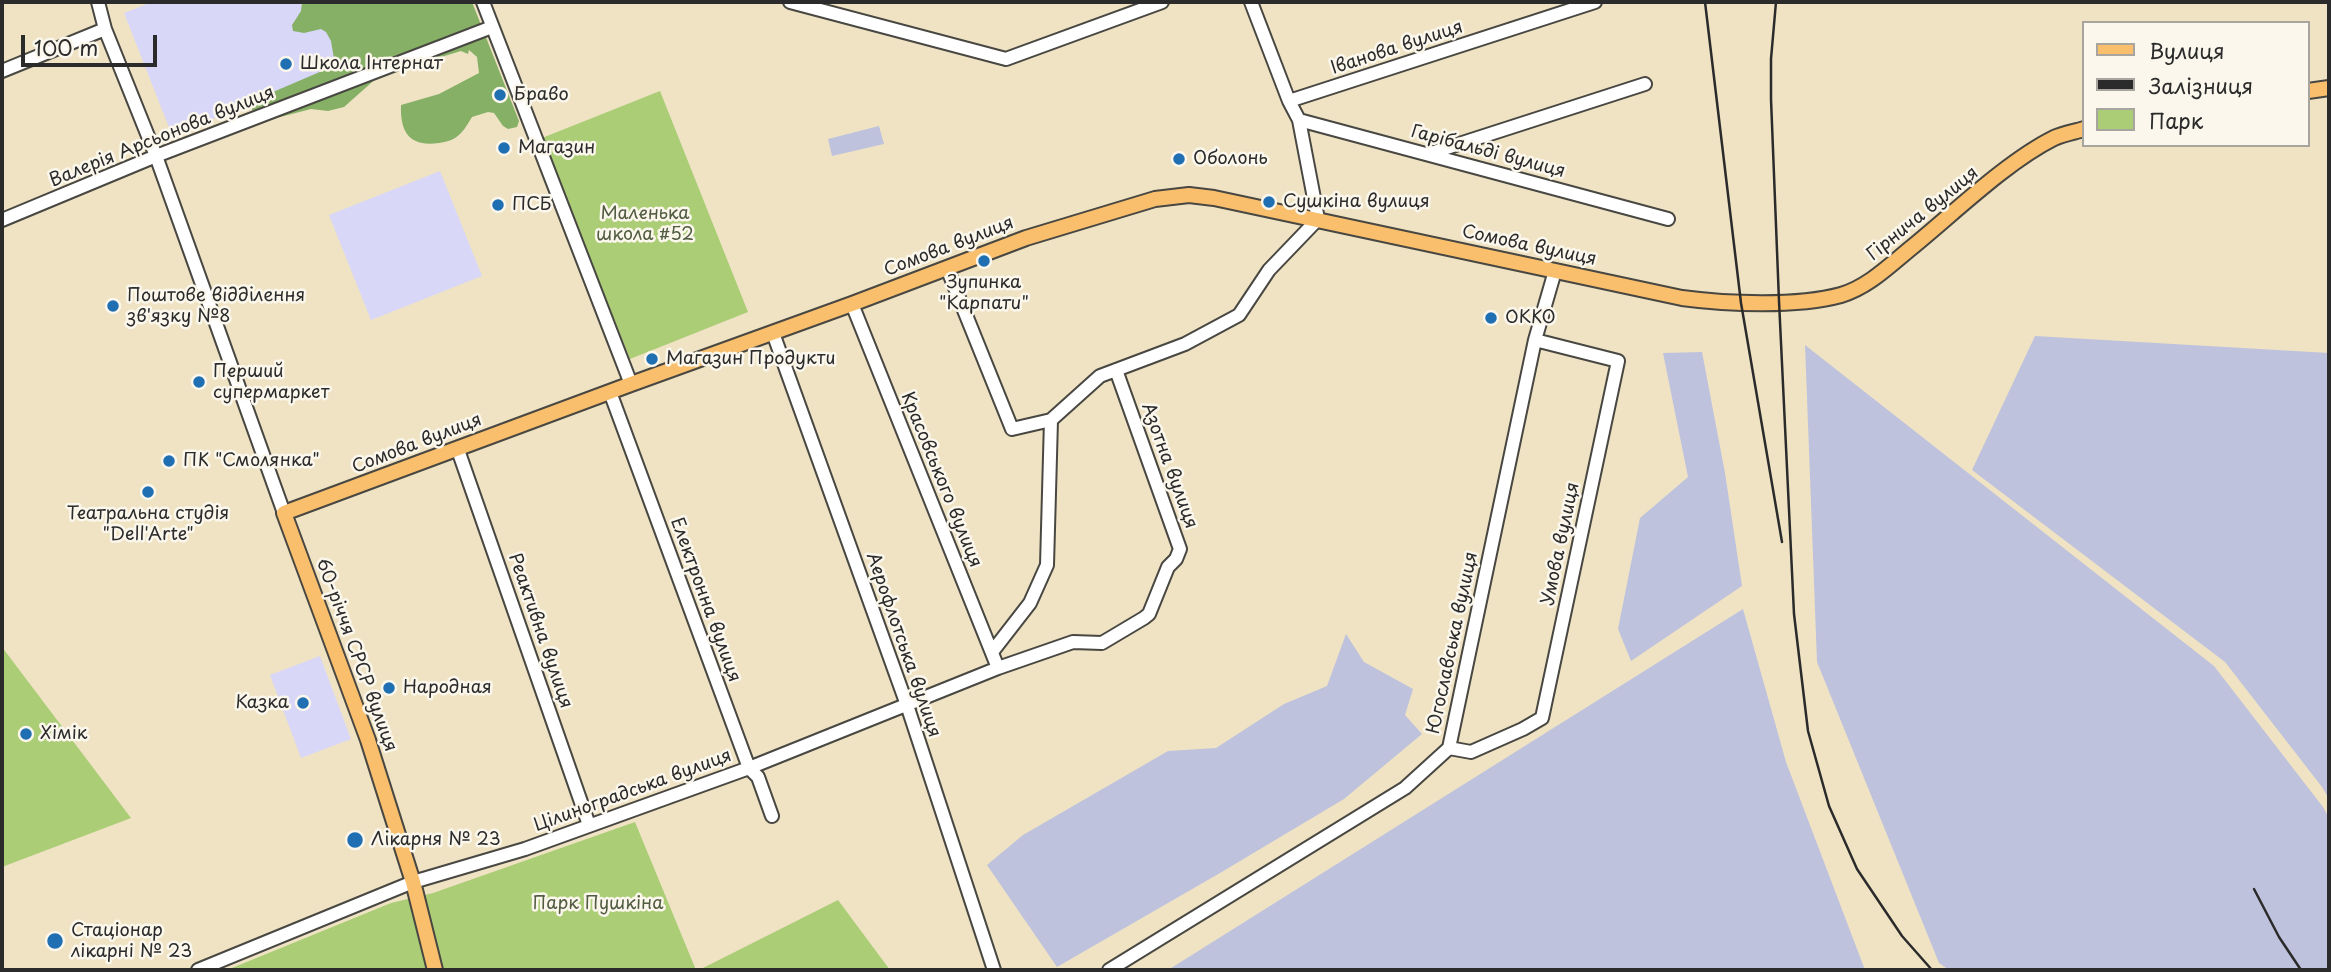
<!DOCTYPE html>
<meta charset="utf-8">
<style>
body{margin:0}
#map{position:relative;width:2331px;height:972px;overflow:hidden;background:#efe3c4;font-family:"Playpen Sans",sans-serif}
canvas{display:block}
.frame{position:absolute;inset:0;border:4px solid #2b2b2b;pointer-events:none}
.legend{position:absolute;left:2082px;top:21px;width:228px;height:126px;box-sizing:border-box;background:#fbf7ec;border:2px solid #a8a59f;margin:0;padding:9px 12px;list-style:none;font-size:21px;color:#2b2b2b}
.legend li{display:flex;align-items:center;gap:14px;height:35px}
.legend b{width:35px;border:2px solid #a8a59f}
.scale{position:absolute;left:21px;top:35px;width:136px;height:32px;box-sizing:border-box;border:4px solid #2b2b2b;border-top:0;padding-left:9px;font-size:21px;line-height:24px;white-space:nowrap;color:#2b2b2b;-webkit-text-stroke:5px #fbf7ec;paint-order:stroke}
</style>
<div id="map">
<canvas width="2331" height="972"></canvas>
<div class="frame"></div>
<ul class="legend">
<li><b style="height:9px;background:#f9bf6d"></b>Вулиця</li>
<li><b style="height:9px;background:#2b2b2b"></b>Залізниця</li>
<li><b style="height:19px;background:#aacd76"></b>Парк</li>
</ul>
<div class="scale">100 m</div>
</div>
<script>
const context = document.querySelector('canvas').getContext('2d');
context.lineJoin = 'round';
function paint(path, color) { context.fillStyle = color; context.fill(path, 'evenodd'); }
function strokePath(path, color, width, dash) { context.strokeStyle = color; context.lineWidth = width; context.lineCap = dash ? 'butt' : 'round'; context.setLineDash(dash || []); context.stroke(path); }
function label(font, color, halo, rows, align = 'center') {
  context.font = font + ' "Playpen Sans",sans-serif'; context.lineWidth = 5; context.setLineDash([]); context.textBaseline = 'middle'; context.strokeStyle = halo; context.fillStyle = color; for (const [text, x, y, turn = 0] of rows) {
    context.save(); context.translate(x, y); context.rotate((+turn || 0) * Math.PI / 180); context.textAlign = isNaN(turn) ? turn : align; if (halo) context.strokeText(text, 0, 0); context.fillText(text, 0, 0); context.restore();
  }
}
const built = new Path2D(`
 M152,2H456L463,20L172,135L124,13Z
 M440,171L482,276L371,320L329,215Z
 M320,656L351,739L301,758L270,675Z`);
const industrial = new Path2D(`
 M879,126L884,144L832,156L828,139Z
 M2035,336L2329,353V799L2322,787L2225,662L1972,470Z
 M1805,345L2214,666L2323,807L2329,818V970H1949L1939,963L1817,662Z
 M1702,352L1725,473L1742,586L1631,661L1618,629L1640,518L1688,477L1663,353Z
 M1743,609L1786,762L1865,970H1168Z
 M1346,634L1364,662L1413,689L1405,715L1422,734L1344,799L1220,873L1057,967L987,865L1023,835L1168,751L1216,748L1284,704L1327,686Z`);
const green = new Path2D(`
 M660,91L748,312L630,359L542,138Z
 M2,647L131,818L2,867Z
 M635,822L696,970H227L391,903L433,893Z
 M838,900L890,970H699Z`);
const forest = new Path2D(`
 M302,2H472L519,121L517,127L508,129L503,126L494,113L488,112L472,117C467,125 463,133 455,138C450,141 445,142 439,143C410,147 400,133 401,105L439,94L479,73L477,57L469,50L468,54L461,51L379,76L344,107L328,111L311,109L261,122L253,115L252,109L258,99L273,92L329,68L334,59L331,41L326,32L321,29L304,33L293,31L292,25L301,11Z`);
const minor = new Path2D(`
 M98,2L105,29L156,156L284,513
 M483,2L631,384
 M790,2L1006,59L1162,2
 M2,71L105,29
 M1289,101L1595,2
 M1299,120L1668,219
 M1428,154L1645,84
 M2,220L156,156L492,27
 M947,268L1012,429L1051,420L1100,376L1185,344L1239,315L1269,270L1318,219L1299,120L1289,101L1251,2
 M852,304L998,668
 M773,333L907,705L994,970
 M610,392L749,768L758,777L772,816
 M458,450L589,825
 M992,652L1030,603L1047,565L1051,420
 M1449,748L1471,752L1523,729L1542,718L1618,361L1535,340
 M198,970L413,882L525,849L749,768L998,668L1073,642L1102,643L1144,618L1149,614L1168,567L1176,559L1180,549L1116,370
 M1109,970L1405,788L1449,748L1535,340L1555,271`);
const major = new Path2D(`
 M2308,91L2329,88
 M435,970L413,882L368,740L284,513L631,384L852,304L1026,238L1155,199L1189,195L1214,198L1682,298C1727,304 1797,307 1841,295C1868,287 1889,266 1911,248C1953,214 2006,162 2054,138C2063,134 2074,132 2084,129`);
const rail = new Path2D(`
 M1705,2L1741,303L1782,542
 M1776,2L1771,59V99L1779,301L1794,614L1808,731L1829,806L1857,869L1902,936L1932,970
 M2254,889L2279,937L2301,970`);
const markers = [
 [286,64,7,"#1f6fb2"],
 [500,95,7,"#1f6fb2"],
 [504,148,7,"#1f6fb2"],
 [1179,159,7,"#1f6fb2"],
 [1269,202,7,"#1f6fb2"],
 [498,205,7,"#1f6fb2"],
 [984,261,7,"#1f6fb2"],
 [113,306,7,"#1f6fb2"],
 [1491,318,7,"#1f6fb2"],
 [652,359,7,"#1f6fb2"],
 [199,382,7,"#1f6fb2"],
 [169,461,7,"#1f6fb2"],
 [148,492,7,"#1f6fb2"],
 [389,688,7,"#1f6fb2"],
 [303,703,7,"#1f6fb2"],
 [26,734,7,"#1f6fb2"],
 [355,840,9,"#1f6fb2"],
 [55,941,9,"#1f6fb2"]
];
const streetNames = [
 ["Іванова вулиця",1397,48,-18],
 ["Валерія Арсьонова вулиця",162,137,-22],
 ["Гарібальді вулиця",1488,152,15],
 ["Гірнича вулиця",1923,214,-39],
 ["Сомова вулиця",1529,246,12],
 ["Сомова вулиця",949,247,-21],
 ["Сомова вулиця",417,444,-21],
 ["Азотна вулиця",1169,466,70],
 ["Красовського вулиця",941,480,68],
 ["Умова вулиця",1561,544,-78],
 ["Електронна вулиця",705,600,70],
 ["Реактивна вулиця",540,631,71],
 ["Югославська вулиця",1453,643,-78],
 ["Аерофлотська вулиця",903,645,71],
 ["60-річчя СРСР вулиця",356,655,70],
 ["Цілиноградська вулиця",633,791,-20]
];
const poiNames = [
 ["Школа Інтернат",300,64],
 ["Браво",514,95],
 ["Магазин",518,148],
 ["Оболонь",1193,159],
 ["Сушкіна вулиця",1283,202],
 ["ПСБ",512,205],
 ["Зупинка",984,283,"center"],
 ["\"Карпати\"",984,304,"center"],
 ["Поштове відділення",127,296],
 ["зв'язку №8",127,317],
 ["ОККО",1505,318],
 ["Магазин Продукти",666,359],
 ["Перший",213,372],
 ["супермаркет",213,393],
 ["ПК \"Смолянка\"",183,461],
 ["Театральна студiя",148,514,"center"],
 ["\"Dell'Arte\"",148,535,"center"],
 ["Народная",403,688],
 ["Казка",289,703,"right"],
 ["Хiмік",40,734],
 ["Лікарня № 23",371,840],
 ["Стацiонар",71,931],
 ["лiкарнi № 23",71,952]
];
const parkNames = [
 ["Маленька",645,214],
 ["школа #52",645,235],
 ["Парк Пушкіна",598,904]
];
paint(built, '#d8d7f8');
paint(industrial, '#bfc2dd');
paint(green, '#aacd76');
paint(forest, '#87b067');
strokePath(minor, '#484742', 16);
strokePath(major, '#484742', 18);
strokePath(minor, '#fff', 12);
strokePath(major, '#f9bf6d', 14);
strokePath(rail, '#2b2b2b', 2.5);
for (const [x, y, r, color] of markers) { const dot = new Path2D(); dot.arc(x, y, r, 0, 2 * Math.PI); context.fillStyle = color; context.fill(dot); strokePath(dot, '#fbf7ec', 2.5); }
label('18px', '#2b2b2b', '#fbf7ec', streetNames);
label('18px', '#2b2b2b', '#fbf7ec', poiNames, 'left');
label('18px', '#515c42', '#fbf7ec', parkNames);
</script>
